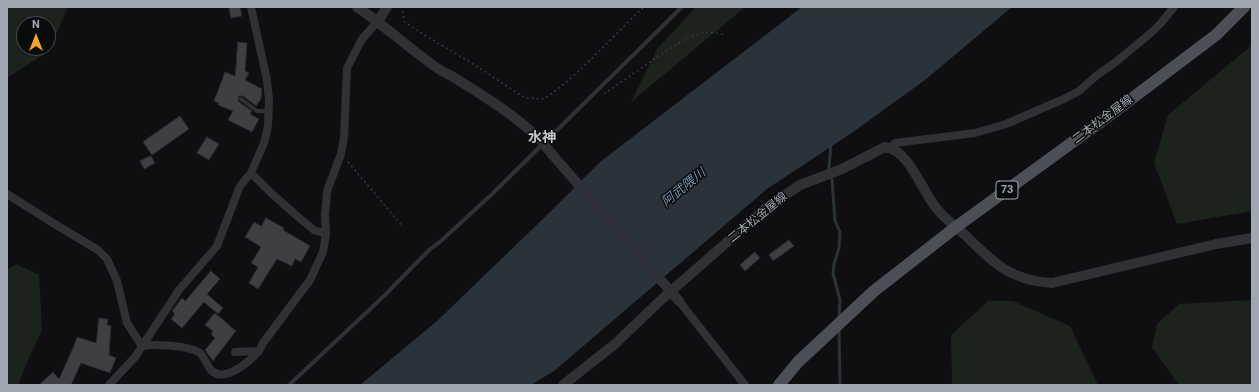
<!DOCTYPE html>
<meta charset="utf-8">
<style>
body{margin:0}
#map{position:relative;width:1259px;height:392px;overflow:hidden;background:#0f0f11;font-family:Roboto,sans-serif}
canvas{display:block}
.frame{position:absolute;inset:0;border:8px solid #a0a6b2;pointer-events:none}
.north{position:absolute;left:16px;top:16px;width:40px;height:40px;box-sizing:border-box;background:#0a0b0c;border:1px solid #46494e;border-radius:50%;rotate:0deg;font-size:11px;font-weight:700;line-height:16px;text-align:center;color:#a0a6b2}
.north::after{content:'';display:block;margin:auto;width:14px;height:18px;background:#f5a624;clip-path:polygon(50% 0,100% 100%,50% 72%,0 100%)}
</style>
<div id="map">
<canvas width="1259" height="392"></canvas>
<div class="frame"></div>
<div class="north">N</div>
</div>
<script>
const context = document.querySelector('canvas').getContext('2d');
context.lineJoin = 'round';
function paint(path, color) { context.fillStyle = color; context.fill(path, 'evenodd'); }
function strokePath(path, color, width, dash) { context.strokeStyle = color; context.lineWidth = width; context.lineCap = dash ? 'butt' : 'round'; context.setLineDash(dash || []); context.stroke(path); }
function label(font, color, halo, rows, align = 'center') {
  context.font = font + ' Roboto,"Noto Sans JP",sans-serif'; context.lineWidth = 3; context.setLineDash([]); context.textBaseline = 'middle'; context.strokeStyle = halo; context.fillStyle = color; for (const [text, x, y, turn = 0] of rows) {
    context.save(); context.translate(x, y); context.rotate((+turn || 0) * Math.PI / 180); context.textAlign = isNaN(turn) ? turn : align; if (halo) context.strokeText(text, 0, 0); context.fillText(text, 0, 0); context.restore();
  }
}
const green = new Path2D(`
 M7,7H68L49,51L7,78ZM24,24H48V48H24Z
 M696,7H745L631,102L657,49Z
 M1252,45V211L1177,224L1154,163L1168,115Z
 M16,264L39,275L42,330L25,367L18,385H7V270Z
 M1252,300V385H1179L1152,347L1157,324L1179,304Z
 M988,301H1013L1070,326L1098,385H952L951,335Z`);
const water = new Path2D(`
 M802,7H1012L925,80L856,130L767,189L554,371L531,385H360L437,321L547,215L600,162Z`);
const stream = new Path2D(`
 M831,144L829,167L832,180L835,221L840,232L839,248L834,264L833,273L840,300L839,319
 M839,329L840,385`);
const building = new Path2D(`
 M229,7H240L242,16L231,18Z
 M238,42L247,43L245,71L249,73L245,80L262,89L261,99L256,106L243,96H239L238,98L239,102L252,111L250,114L259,119L252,132L228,120L233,111L218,105L219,103L214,101L225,72L235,76Z
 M180,116L189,129L152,155L143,142Z
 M207,137L219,144L209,160L197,153Z
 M151,156L155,163L144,169L140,161Z
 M266,218L284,228L283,230L295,237L310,246L301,262L295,259L292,266L277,259L258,289L249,283L258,267L251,263L261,247L245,237L254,222L261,226Z
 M789,240L794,246L773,261L769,255Z
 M755,252L760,258L745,271L740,265Z
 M211,271L220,279L207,294L223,308L218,314L204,302L182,328L171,319L175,314L172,311L182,298L185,301Z
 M215,313L236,331L213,361L205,350L215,338L211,334L213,331L205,325Z
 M99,318L108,319L107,325L111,326L109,355L116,358L110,373L81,363L71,385H39L53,372L59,379L73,348L77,337L96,343Z`);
const path = new Path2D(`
 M403,11L404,21L413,28L478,67L522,96L528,98L544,99C582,73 610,38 644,7
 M604,94L663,53L687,38L705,32L723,34
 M348,162L403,227`);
const service = new Path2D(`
 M241,99L257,111H268
 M289,385L384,296L429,250L441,241L491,195L682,7`);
const minor = new Path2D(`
 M891,148L895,143L975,133L1006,124L1066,98L1079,91L1096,76L1117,61L1152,32L1161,23L1174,7
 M251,173L270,192L297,216L314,230L326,234
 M7,194L58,226L98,250L107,259L117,281L127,323L142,346C156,344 188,345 200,353C205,358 207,366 212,371C225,383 250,361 259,351
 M679,301L745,385
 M235,352L259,351L263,343L310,280L323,252L326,234L325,215L327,191L341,154L344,138L347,68L362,39L378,21
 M109,385L135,357L179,290L217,246L240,186L251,173L264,143L268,126L269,100L267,80L251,7`);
const tertiary = new Path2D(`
 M357,7C385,26 410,49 437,68C444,73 452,75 458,80C488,99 530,124 551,153
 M378,21L387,7
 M563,385L615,344L662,299L766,208L800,185L842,169L885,147C910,150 922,192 937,209C944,218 955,226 964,234C994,263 1009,280 1052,283L1216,244L1252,238`);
const primary = new Path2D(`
 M779,385L798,362L874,291L956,227L1114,112L1216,35L1244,7`);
const tertiaryBridge = new Path2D(`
 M551,153L679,301`);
const shields = [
 [1007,190,22]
];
const shieldNames = [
 ["73",1007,190]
];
const streetNames = [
 ["二本松金屋線",1103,120,-37],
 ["二本松金屋線",758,218,-39]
];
const waterNames = [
 ["阿武隈川",684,188,-39]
];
const quarterNames = [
 ["水神",542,138]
];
paint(green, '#1c231c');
paint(water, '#293339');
strokePath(stream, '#293339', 3);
paint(building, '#3e3f44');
strokePath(building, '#29292d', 1);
strokePath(path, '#36383d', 1.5, [2, 3]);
strokePath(service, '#303136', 4);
strokePath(minor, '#303136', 8);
strokePath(tertiary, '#303136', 10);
strokePath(primary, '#4c4f55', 12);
strokePath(tertiaryBridge, '#303136', 10);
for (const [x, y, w] of shields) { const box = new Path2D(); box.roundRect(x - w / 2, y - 9, w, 18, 3); context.fillStyle = '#0a0b0c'; context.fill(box); strokePath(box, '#a0a6b2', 1); }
label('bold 11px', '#a0a6b2', null, shieldNames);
label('12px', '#a0a6b2', '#0a0b0c', streetNames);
label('italic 13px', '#7596af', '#0a0b0c', waterNames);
label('bold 14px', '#c1c5ce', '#0a0b0c', quarterNames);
</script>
